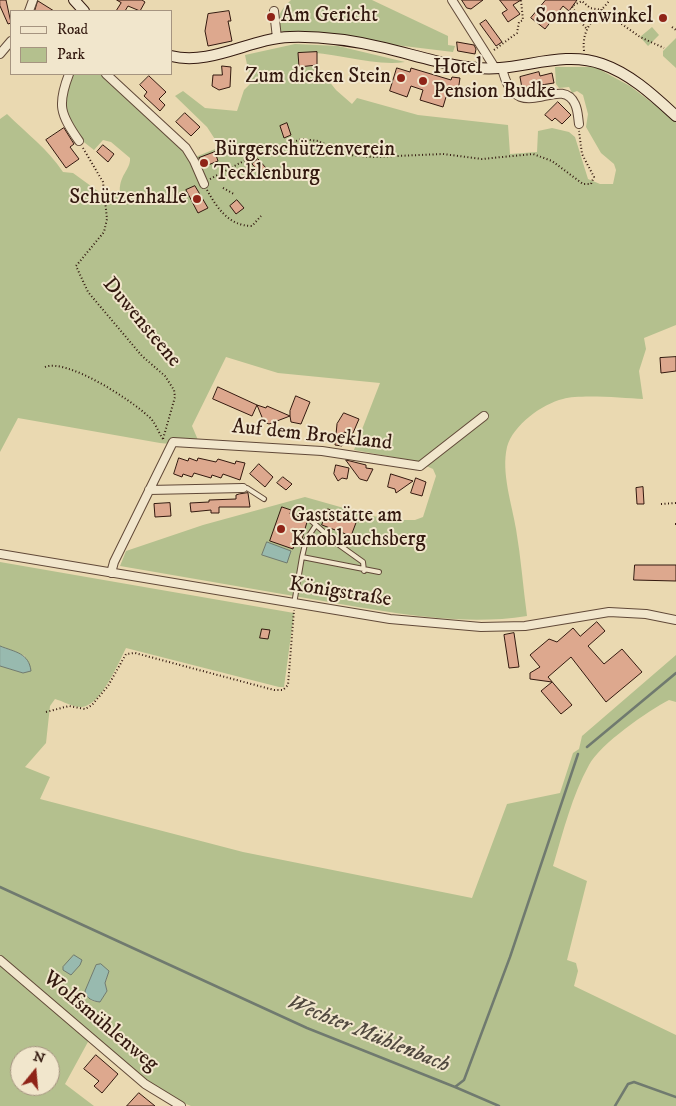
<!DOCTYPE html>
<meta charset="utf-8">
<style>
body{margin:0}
#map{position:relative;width:676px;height:1106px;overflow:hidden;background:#ead9b1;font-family:"IM FELL DW Pica",serif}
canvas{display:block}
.legend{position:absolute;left:10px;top:10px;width:162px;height:65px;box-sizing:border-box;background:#f1e6cc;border:1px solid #a59480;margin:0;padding:6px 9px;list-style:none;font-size:15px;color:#33190f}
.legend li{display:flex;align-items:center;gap:10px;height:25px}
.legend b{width:25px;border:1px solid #a59480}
.north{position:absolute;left:10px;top:1046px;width:50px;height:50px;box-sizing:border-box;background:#f1e6cc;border:1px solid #a59480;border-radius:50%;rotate:17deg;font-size:14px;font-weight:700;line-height:20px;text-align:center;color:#33190f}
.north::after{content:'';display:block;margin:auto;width:18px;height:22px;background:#8f2418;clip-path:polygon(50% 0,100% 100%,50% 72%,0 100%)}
</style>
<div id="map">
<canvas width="676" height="1106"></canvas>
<ul class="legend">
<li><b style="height:6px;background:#f1e6cc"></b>Road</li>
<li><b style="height:14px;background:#b4c08e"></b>Park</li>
</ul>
<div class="north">N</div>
</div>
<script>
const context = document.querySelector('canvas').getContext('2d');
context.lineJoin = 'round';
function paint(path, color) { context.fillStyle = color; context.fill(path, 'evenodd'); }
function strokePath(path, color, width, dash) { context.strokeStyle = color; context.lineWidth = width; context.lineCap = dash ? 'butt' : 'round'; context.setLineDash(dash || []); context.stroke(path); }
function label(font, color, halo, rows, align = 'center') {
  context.font = font + ' "IM FELL DW Pica",serif'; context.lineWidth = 4; context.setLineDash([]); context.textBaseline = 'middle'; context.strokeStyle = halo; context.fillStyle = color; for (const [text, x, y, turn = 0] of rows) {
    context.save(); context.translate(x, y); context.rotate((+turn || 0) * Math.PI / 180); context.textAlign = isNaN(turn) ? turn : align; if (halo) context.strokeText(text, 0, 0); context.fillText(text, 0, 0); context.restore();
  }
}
const green = new Path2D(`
 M291,0H372L448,36V45L455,46L453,52L280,31C275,17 281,10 291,0Z
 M652,27L659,35L648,46L640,37Z
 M676,38V68L663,56V51Z
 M295,44L338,46L405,62C374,67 331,51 298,52L299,67L317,66L336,90L352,104L357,98L418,115L508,125L510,154L537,152L538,131L552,128L569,132L575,137L588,179L600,184H613L616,170L614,164L601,153L586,127L588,114L583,95L577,91L572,93L569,87L559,88L556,84L555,67H595L630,86L676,121V325L644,338L646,349L639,371L643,399C623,398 580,394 563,399C542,404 513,425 507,447C501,473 512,504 516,529C521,558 523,587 527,616C460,627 389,612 323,601C255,589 188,578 120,566L126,551L203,525L305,497L372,516L400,520H415L423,517L436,476L433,469L415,461L354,450L380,383L278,373L226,357L192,426L201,447L160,443L18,418L0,452V119L7,114C26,133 48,149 63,172L73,173L106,197L120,194C118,175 131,170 130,158L111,142L103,140L94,150L80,139L63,112L70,74H104L193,158L220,147L207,127L175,96L183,91L205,108L237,111L244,90L251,83L245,55Z
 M0,562L294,613L284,687H279L126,648C118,664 101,705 82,707C74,708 63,701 55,699L50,706L46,743L25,767L50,777L40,799L243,852L472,898L507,804L560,793L573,753L579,749L582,736L676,655V702L669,700C648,711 600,744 589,765C572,796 563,832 553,866L587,881L567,960L576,963L578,971L574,986L676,1035V1106H191L171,1098L144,1079L0,957V666L23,673L25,656L0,646ZM96,965L107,978L105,983L107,991L100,1002L92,1001L87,996L88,985Z
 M0,965L89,1040L65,1084L94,1106H0ZM20,1056H50V1086H20Z`);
const water = new Path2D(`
 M267,542L291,551L287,563L262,555Z
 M0,646C15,652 29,653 31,671L23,673L0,666Z
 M74,955L82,960L80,965L71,975L63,970V967Z
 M101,964L109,971L105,983L107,991L100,1002C92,1001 87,999 85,991L96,965Z`);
const stream = new Path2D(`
 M587,747L676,673
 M0,887L307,1028L455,1087L464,1080L510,957L578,754
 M455,1087L499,1106
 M615,1106L628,1084L634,1082L676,1097`);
const building = new Path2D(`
 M0,0H6L11,23L8,24L0,6Z
 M117,0H142L145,2L140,11L128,6L125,11H116L121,3Z
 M462,0H483L471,9L467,8Z
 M500,0H521L513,5L520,14L508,22L502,13L507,10Z
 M546,0H577L569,11L563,6L545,29L531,18Z
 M38,1L54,11H35Z
 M229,11L231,21H228L232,41L208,46L205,31L208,14Z
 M486,20L502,42L496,46L480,24Z
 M457,42L474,45L476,49L475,54L458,51Z
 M317,52V65L299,67L298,53Z
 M222,66L231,67L230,87L219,90L212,86L213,75H222Z
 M397,68L410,72L411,68L451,80L452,77L460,78L457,98L446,97L443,107L420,100L423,90L411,86L407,97L390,91Z
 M539,72L540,76L552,73L554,83L522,88L520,77Z
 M149,76L166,92L159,99L165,105L160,111L144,96L147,92L140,85Z
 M558,102L571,115L562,124L555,118L552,121L545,115Z
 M185,113L200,127L191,136L176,122Z
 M287,123L291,135L284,138L280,126Z
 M64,128L74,144L70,147L79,159L66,168L46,140Z
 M103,145L114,154L108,162L97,152Z
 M215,152L218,161L203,167L199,158Z
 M258,159L266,168L260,173L252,164Z
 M195,186L208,208L198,213L186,190Z
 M237,200L244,208L236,214L230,206Z
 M676,357V371L661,373L660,358Z
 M218,387L257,405L252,416L213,399Z
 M296,396L310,402L301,424L291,422L290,416L269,424L264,422L257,405L266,408L267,406L290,416V411Z
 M344,413L359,419L353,433L350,434L344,432L342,446L335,445L337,424Z
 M179,458L188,461L189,458L197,461L198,458L216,462L218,459L235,464L236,461L245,463L240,480L223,474L221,478L212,475L211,478L194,473L192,477L183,474L182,477L174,474Z
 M346,460L366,465V468L373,469L367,481L360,479Z
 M259,464L273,477L265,487L250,474Z
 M336,465L349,468L347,479L342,478L338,481L334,474Z
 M391,474L413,481L396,493L395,489L388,487Z
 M283,477L292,484L286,490L277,483Z
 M416,478L426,482L422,496L411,493Z
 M643,487L644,504H637L636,488Z
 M248,493L250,507H219V513H211V510L191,512L190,503L209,502V500L236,499V495L239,494Z
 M170,503L171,516L155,517L154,504Z
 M282,507L291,510L290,514L303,518L307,522L300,546L294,544L293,549L270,541Z
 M328,509L357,520L351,536L322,525Z
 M635,565H676V581L634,580Z
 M597,622L605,631L588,646L604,664L622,649L642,672L606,702L571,657L548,677L572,705L561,714L541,691L552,682L530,679V673L540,667L530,655L549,639L557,642L573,628L580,636Z
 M262,629L270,630L268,639L260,638Z
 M514,633L519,667L509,668L504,635Z
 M96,1055L118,1074L102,1093L94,1086L99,1081L84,1069Z
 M139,1093L155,1106H127Z`);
const path = new Path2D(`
 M672,27L676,30
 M586,28L580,21L572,6L582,1L590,8L602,10L640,37L664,48
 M494,50L517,33L519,22L523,20L521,0
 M584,51C581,27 597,16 610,0
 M83,148L103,182L107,219L104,232L76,266L88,292L142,356L165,376L174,390L175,397L163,439
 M210,179L257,154L302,139L318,141L349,155L373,157L443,154L482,159L533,154L552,161L583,184H591L594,177L582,154L579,131
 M223,188L234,194
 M207,190C217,208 229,226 252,226L261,216
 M45,367C67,358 131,400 148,416C155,421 158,432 163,439
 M661,504L676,503
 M675,524H676
 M46,712L69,706L85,709L92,705L108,686L126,654L135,653L274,690H283L288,685L294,610`);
const service = new Path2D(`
 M243,488H247L264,499
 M307,517L335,542L363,562L364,571
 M302,557L306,540L316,525
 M294,604L302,557L379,572`);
const minor = new Path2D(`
 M452,0L495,68
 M29,11L33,0
 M274,11L277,38
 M0,54L11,41
 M502,68C516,130 560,72 575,104C578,110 578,117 579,124
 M69,74C57,105 60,114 79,141
 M106,74L186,148L194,161L204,184
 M149,490L243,488
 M0,554L390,619L481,627L525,626L609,612L646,614L676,620
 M111,573L114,562L173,442L322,451L420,466L484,416
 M0,960L145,1084L181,1106`);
const secondary = new Path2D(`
 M74,0L84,11
 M171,56C211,66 251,38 290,37C321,36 355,41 385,48C423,57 460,71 500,68C534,65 569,52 602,64C631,74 654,96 676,116`);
const markers = [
 [271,17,5,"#8f2418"],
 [663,18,5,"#8f2418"],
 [401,78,5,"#8f2418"],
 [423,81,5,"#8f2418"],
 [204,163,5,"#8f2418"],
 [197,199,5,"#8f2418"],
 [281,529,5,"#8f2418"]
];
const poiNames = [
 ["Am Gericht",281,17],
 ["Sonnenwinkel",653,18,"right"],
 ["Hotel",433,69],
 ["Pension Budke",433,93],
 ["Zum dicken Stein",391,78,"right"],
 ["Bürgerschützenverein",214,151],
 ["Tecklenburg",214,175],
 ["Schützenhalle",187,199,"right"],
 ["Gaststätte am",291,517],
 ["Knoblauchsberg",291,541]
];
const streetNames = [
 ["Duwensteene",141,323,50],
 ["Auf dem Broekland",312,436,6],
 ["Königstraße",340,593,9],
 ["Wolfsmühlenweg",100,1022,40]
];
const waterNames = [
 ["Wechter Mühlenbach",368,1035,22]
];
paint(green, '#b4c08e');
paint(water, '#98baaf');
strokePath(water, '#707a6f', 1);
strokePath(stream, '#707a6f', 2.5);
paint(building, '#dda88e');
strokePath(building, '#33190f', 1);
strokePath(service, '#614938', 6);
strokePath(minor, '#614938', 10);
strokePath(secondary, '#33190f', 12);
strokePath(path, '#33190f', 2, [1, 2.5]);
strokePath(service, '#f1e6cc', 4);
strokePath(minor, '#f1e6cc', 8);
strokePath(secondary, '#f1e6cc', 10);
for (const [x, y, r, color] of markers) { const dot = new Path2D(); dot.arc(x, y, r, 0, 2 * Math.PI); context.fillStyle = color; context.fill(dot); strokePath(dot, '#f1e6cc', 2); }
label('21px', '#33190f', '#f1e6cc', poiNames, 'left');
label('21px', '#33190f', '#f1e6cc', streetNames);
label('italic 22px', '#51493f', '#f1e6cc', waterNames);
</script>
